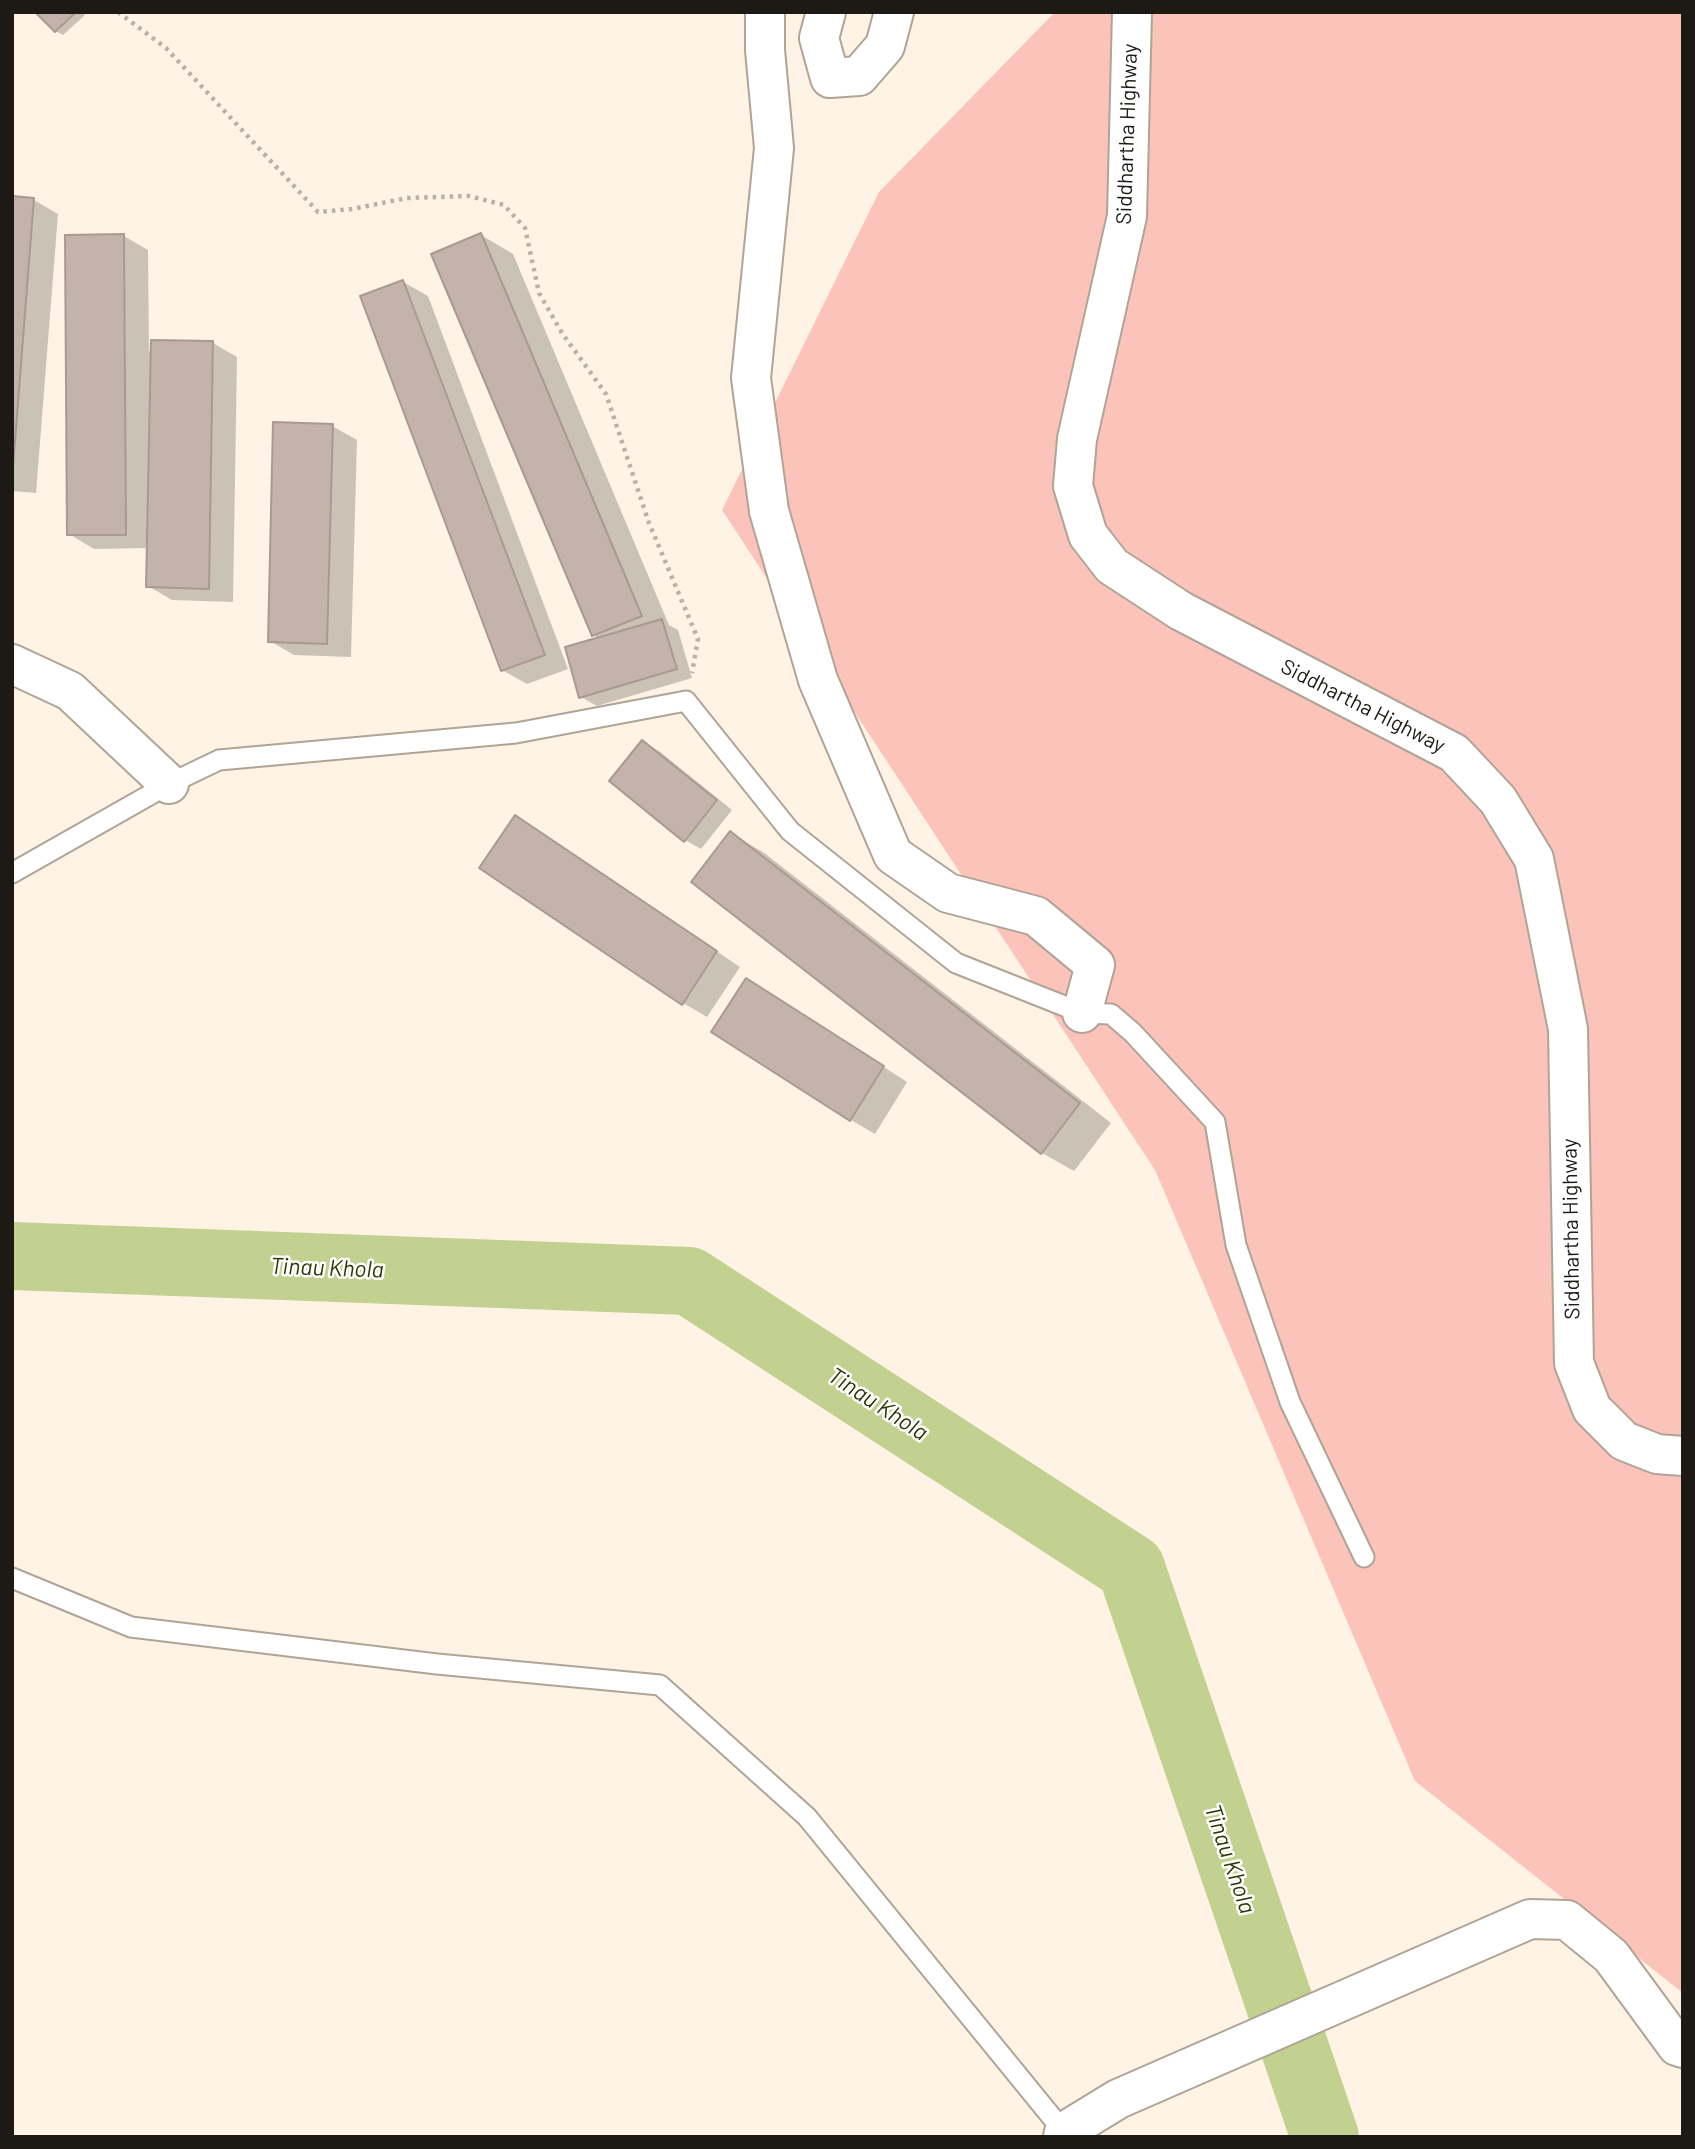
<!DOCTYPE html>
<style>
body{margin:0}
#map{position:relative;width:1695px;height:2149px;overflow:hidden;background:#fef3e4;font-family:Barlow,sans-serif}
canvas{display:block}
.frame{position:absolute;inset:0;border:14px solid #1d1914;pointer-events:none}
</style>
<div id="map">
<canvas width="1695" height="2149"></canvas>
<div class="frame"></div>
</div>
<script>
const context = document.querySelector('canvas').getContext('2d');
context.lineJoin = 'round';
function paint(path, color) { context.fillStyle = color; context.fill(path, 'evenodd'); }
function strokePath(path, color, width, dash) { context.strokeStyle = color; context.lineWidth = width; context.lineCap = dash ? 'butt' : 'round'; context.setLineDash(dash || []); context.stroke(path); }
function label(font, color, halo, rows, align = 'center') {
  context.font = font + ' Barlow,sans-serif'; context.lineWidth = 5; context.setLineDash([]); context.textBaseline = 'middle'; context.strokeStyle = halo; context.fillStyle = color; for (const [text, x, y, turn = 0] of rows) {
    context.save(); context.translate(x, y); context.rotate((+turn || 0) * Math.PI / 180); context.textAlign = isNaN(turn) ? turn : align; if (halo) context.strokeText(text, 0, 0); context.fillText(text, 0, 0); context.restore();
  }
}
const green = new Path2D(`
 M1055,12H1683V1993L1415,1781L1155,1170L722,510L879,192Z`);
const shadow = new Path2D(`
 M38,12H83L85,15L63,35L56,31Z
 M12,198L34,200L58,214L36,493L12,491Z
 M481,235L513,254L669,625L678,630L692,678L597,706L581,697L600,639L593,635Z
 M124,236L148,250L149,351L213,343L237,357L233,602L172,600L148,586V548L94,549L69,534Z
 M403,282L428,296L568,669L527,684L502,670Z
 M332,426L357,440L351,657L294,655L270,641Z
 M643,742L659,751L732,810L701,849L685,840Z
 M539,831L740,967L707,1017L683,1003Z
 M731,834L763,852L1111,1123L1074,1171L1042,1153L693,882Z
 M771,994L907,1082L875,1134L851,1120Z`);
const river = new Path2D(`
 M12,1256L689,1281L1131,1568L1325,2137`);
const building = new Path2D(`
 M35,12H76L55,32Z
 M12,196L34,198L12,480Z
 M481,233L642,616L592,636L431,254Z
 M124,234L126,535H67L65,235Z
 M403,280L545,655L501,671L360,296Z
 M151,340L213,341L209,589L146,587Z
 M273,422L333,424L327,644L268,642Z
 M662,619L677,669L579,698L565,647Z
 M642,740L717,800L684,842L609,781Z
 M515,815L717,951L682,1005L479,868Z
 M730,831L1080,1103L1041,1154L691,882Z
 M746,978L884,1066L850,1121L711,1032Z`);
const path = new Path2D(`
 M118,12L166,48L318,212L352,209L407,198L469,196L504,205L525,228L539,293L562,333L606,394L649,523L698,639L692,673`);
const service = new Path2D(`
 M12,873L169,784L219,760L516,733L686,701L790,831L956,963L1082,1013L1111,1014L1133,1033L1215,1122L1236,1245L1290,1402L1364,1557
 M12,1578L131,1627L437,1664L660,1685L807,1817L1064,2132`);
const minor = new Path2D(`
 M765,12V50L774,148L751,378L769,511L818,680L893,855L948,893L1036,916L1095,965L1082,1013
 M826,12L819,38L830,78L859,76L885,46L894,12
 M12,664L70,691L169,784`);
const tertiary = new Path2D(`
 M1063,2137L1064,2132L1118,2099L1530,1919L1567,1920L1611,1956L1677,2046L1683,2048`);
const trunk = new Path2D(`
 M1132,12L1127,216L1077,439L1073,486L1088,535L1112,566L1181,611L1454,753L1498,800L1534,859L1568,1029L1574,1363L1592,1409L1624,1441L1657,1454L1683,1456`);
const streetNames = [
 ["Siddhartha Highway",1127,134,-88],
 ["Siddhartha Highway",1363,706,27],
 ["Siddhartha Highway",1571,1229,-91]
];
const waterNames = [
 ["Tinau Khola",327,1268,2],
 ["Tinau Khola",878,1404,33],
 ["Tinau Khola",1230,1859,71]
];
paint(green, '#fbc3ba');
paint(shadow, '#0003');
strokePath(river, '#c2d18f', 68);
paint(building, '#c4b3aa');
strokePath(building, '#aa9990', 2);
strokePath(service, '#afa496', 23);
strokePath(minor, '#afa496', 42);
strokePath(tertiary, '#afa496', 42);
strokePath(trunk, '#afa496', 42);
strokePath(path, '#bab1a5', 4.5, [3.5, 5]);
strokePath(service, '#fff', 19);
strokePath(minor, '#fff', 38);
strokePath(tertiary, '#fff', 38);
strokePath(trunk, '#fff', 38);
label('21px', '#1d1914', '#fff', streetNames);
label('italic 23px', '#2f3704', '#fff', waterNames);
</script>
